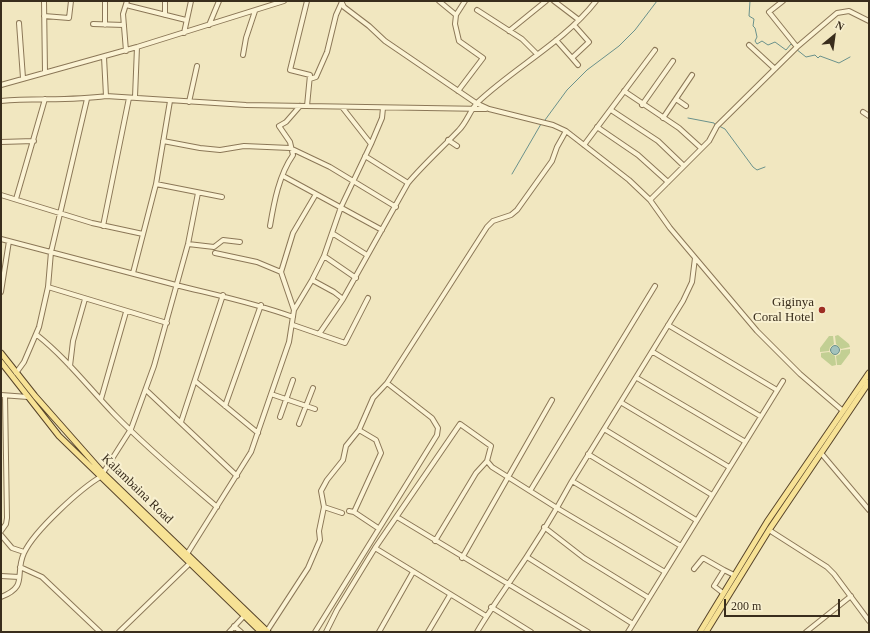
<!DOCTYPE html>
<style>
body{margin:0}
#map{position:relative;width:870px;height:633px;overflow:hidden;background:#f1e7c0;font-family:Georgia,serif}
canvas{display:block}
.frame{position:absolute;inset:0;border:2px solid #392d1c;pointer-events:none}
.north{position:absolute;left:814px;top:16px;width:40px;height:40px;-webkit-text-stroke:3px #f8f0d0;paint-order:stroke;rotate:29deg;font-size:11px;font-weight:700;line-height:16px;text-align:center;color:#392d1c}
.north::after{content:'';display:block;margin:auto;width:14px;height:18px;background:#392d1c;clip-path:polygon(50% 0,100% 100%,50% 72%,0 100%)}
.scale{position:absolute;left:724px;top:599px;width:116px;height:18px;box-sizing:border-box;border:2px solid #392d1c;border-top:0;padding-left:5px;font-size:12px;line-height:14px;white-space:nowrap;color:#392d1c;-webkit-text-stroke:3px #f8f0d0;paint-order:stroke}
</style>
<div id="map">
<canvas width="870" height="633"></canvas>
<div class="frame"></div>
<div class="north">N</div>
<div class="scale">200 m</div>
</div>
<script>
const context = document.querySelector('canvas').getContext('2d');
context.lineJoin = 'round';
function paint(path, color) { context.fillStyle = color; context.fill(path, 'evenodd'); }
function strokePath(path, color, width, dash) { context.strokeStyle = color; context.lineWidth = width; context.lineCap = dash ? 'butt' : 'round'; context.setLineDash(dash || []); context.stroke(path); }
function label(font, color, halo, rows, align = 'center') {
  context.font = font + ' Georgia,serif'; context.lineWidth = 4; context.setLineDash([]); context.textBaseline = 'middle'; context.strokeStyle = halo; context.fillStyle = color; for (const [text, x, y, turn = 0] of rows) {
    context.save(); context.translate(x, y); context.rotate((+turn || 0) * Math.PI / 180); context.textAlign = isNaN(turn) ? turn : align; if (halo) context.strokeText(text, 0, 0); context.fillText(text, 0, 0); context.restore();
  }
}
const green = new Path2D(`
 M838,335L849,344L850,347L841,349L836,344L835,336Z
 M829,336H833L834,344L830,347L829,351L820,352V348Z
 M850,349V353L841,365H837L836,356L840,354L841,350Z
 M829,352L835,356L836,365L832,366L821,357V353Z`);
const water = new Path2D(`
 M830.5 350a4.5 4.5 0 1 1 9 0a4.5 4.5 0 1 1-9 0Z`);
const stream = new Path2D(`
 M750,1L749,16L754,19L753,26L755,28L757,37L755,41L757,44L762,41L768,45L775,42L786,50L791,44L794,47
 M796,49L806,57L815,55L818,58L820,56L839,63L850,57
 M688,118L714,123L716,126
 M545,120L567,90L587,70L619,46L635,30L657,1
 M719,126L725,129L753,167L757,170L765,167
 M512,174L541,124`);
const minor = new Path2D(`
 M44,1L45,72
 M341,1L344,7L369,26L385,41L476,103L489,109L553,125L566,131L629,180L650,200L670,228L757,331L800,374L843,411
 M439,1L456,15L455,24L459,41L483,58L458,91
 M554,1L579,20
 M783,1L769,12L797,47
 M126,5L186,20
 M477,10L522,39L537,54
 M165,15V1
 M456,15L465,1
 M44,16L69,18L71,1
 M19,23L23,78
 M93,24L124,25
 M105,25V1
 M209,25L219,1
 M509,31L546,1
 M184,33L191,1
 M556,40L572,58L589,42L574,25
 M749,45L775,69
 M126,51L123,14L127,1
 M243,55L246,38L255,11
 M104,57L106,96
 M572,58L578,65
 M310,79L316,77L327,52L336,15L341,4
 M1,85L137,47L284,1
 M624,91L679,128L701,148
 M135,97L137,47
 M676,99L686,106
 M1,101C36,98 71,101 106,96L246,105L486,109
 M189,102L197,66
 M642,105L673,61
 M307,106L310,75L290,70L307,1
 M611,110L658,141L684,166
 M863,112L869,116
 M663,118L692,75
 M597,127L638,155L668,182
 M448,140L457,146
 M163,141L200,148L220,150L244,146L290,148L330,167L396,207
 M1,142L34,141
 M371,144L382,118L383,108
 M584,145L655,50
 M365,156L408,183
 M283,176L382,230
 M156,184L222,197
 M1,195L92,223L143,234
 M16,199L45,99
 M650,200L709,141L717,126L797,47L837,13L849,11L869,21
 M103,226L129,98
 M270,226C274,202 279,175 293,155L290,142L279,126L286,122L300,106
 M332,233L367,255
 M1,239C59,254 117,270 176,285C216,295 255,303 293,317
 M188,244L214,247L223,240L240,242
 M215,253L257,262L281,272
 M324,256L356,278
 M133,273L156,184L170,101
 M312,280L334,292L343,299
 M48,287L167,323
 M1,292L9,241
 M294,310L281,272L293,233L316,194
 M293,325L319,334L343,299L408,183C424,164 442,148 459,130C467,122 470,110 478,102C515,67 564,42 596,1
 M668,325L777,390
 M319,334L345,343L368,298
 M37,335C66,358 89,388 115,415C147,448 182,477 217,507
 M653,352L760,416
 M70,366L73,341L85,299
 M16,373L24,362L39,327L48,287L51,252L87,99
 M637,378L744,441
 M195,381L258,433
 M146,390L237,476
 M271,394L315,409
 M1,395L28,397
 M101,399L126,312
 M622,403L729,467
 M225,406L261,305
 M280,417L293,380
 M181,422L223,295
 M299,424L313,388
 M604,429L712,495
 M821,453L869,510
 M588,454L696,520
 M103,473L131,429L154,366L188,244L198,193
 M572,481L681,546
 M530,491L655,286
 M324,507L342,513
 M349,511L354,512L381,453L376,440L359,430L373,398L387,383L487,227L493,221L511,215L517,210L552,161L557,147L566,131
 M354,512L378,528
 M397,517L588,632
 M544,527L584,558L649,598
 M769,530L827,567L834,574L869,621
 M1,531L6,524L7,518L5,396
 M1,535L12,548L24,552
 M435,541L476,473L487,461
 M375,548L486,616
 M187,554L251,452L289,342L294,310L312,280L324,256L341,207L371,144L342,107
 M527,557L633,624
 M462,558L552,400
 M20,567L42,577L100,632
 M694,569L703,558L724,570
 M1,576L19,577
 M723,593L714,586L724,570L734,575
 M1,597C29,586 14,575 24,553C34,531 81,488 102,476
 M491,607L531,632
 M234,626L241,632
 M267,631L308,568L320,540L319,531L324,507L321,491L327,480L343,460L346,446L359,430
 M119,632L189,564
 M229,632L244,616
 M315,632L437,435L438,428L432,418L387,383
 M326,632L337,610L375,548L460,424L491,446L487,461L492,467L557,508L665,572
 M379,632L413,572
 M428,632L450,595
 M477,632C487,615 498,599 509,583C532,550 553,516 572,481L683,301L692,282L695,258
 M628,632L783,381
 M806,632L851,596`);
const major = new Path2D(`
 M1,353L35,396L103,473L268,632
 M1,362L59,436L261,632
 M700,632L767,522L869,373
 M706,632L769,530L869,382`);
const markers = [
 [822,310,4,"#9e2e23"]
];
const poiNames = [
 ["Giginya",814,303],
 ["Coral Hotel",814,318]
];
const streetNames = [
 ["Kalambaina Road",137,489,44]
];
paint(green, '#c2cf93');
paint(water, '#a3c2bc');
strokePath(water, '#6a918b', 1);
strokePath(stream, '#6a918b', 1);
strokePath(minor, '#8b7757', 6);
strokePath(major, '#58452b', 7);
strokePath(minor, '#fbf3d4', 4);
strokePath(major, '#f7e295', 5);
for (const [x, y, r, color] of markers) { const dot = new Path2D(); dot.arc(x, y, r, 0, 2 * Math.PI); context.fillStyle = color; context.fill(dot); strokePath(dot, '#f8f0d0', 1.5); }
label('13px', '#392d1c', '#f8f0d0', poiNames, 'right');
label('13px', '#392d1c', '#f8f0d0', streetNames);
</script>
